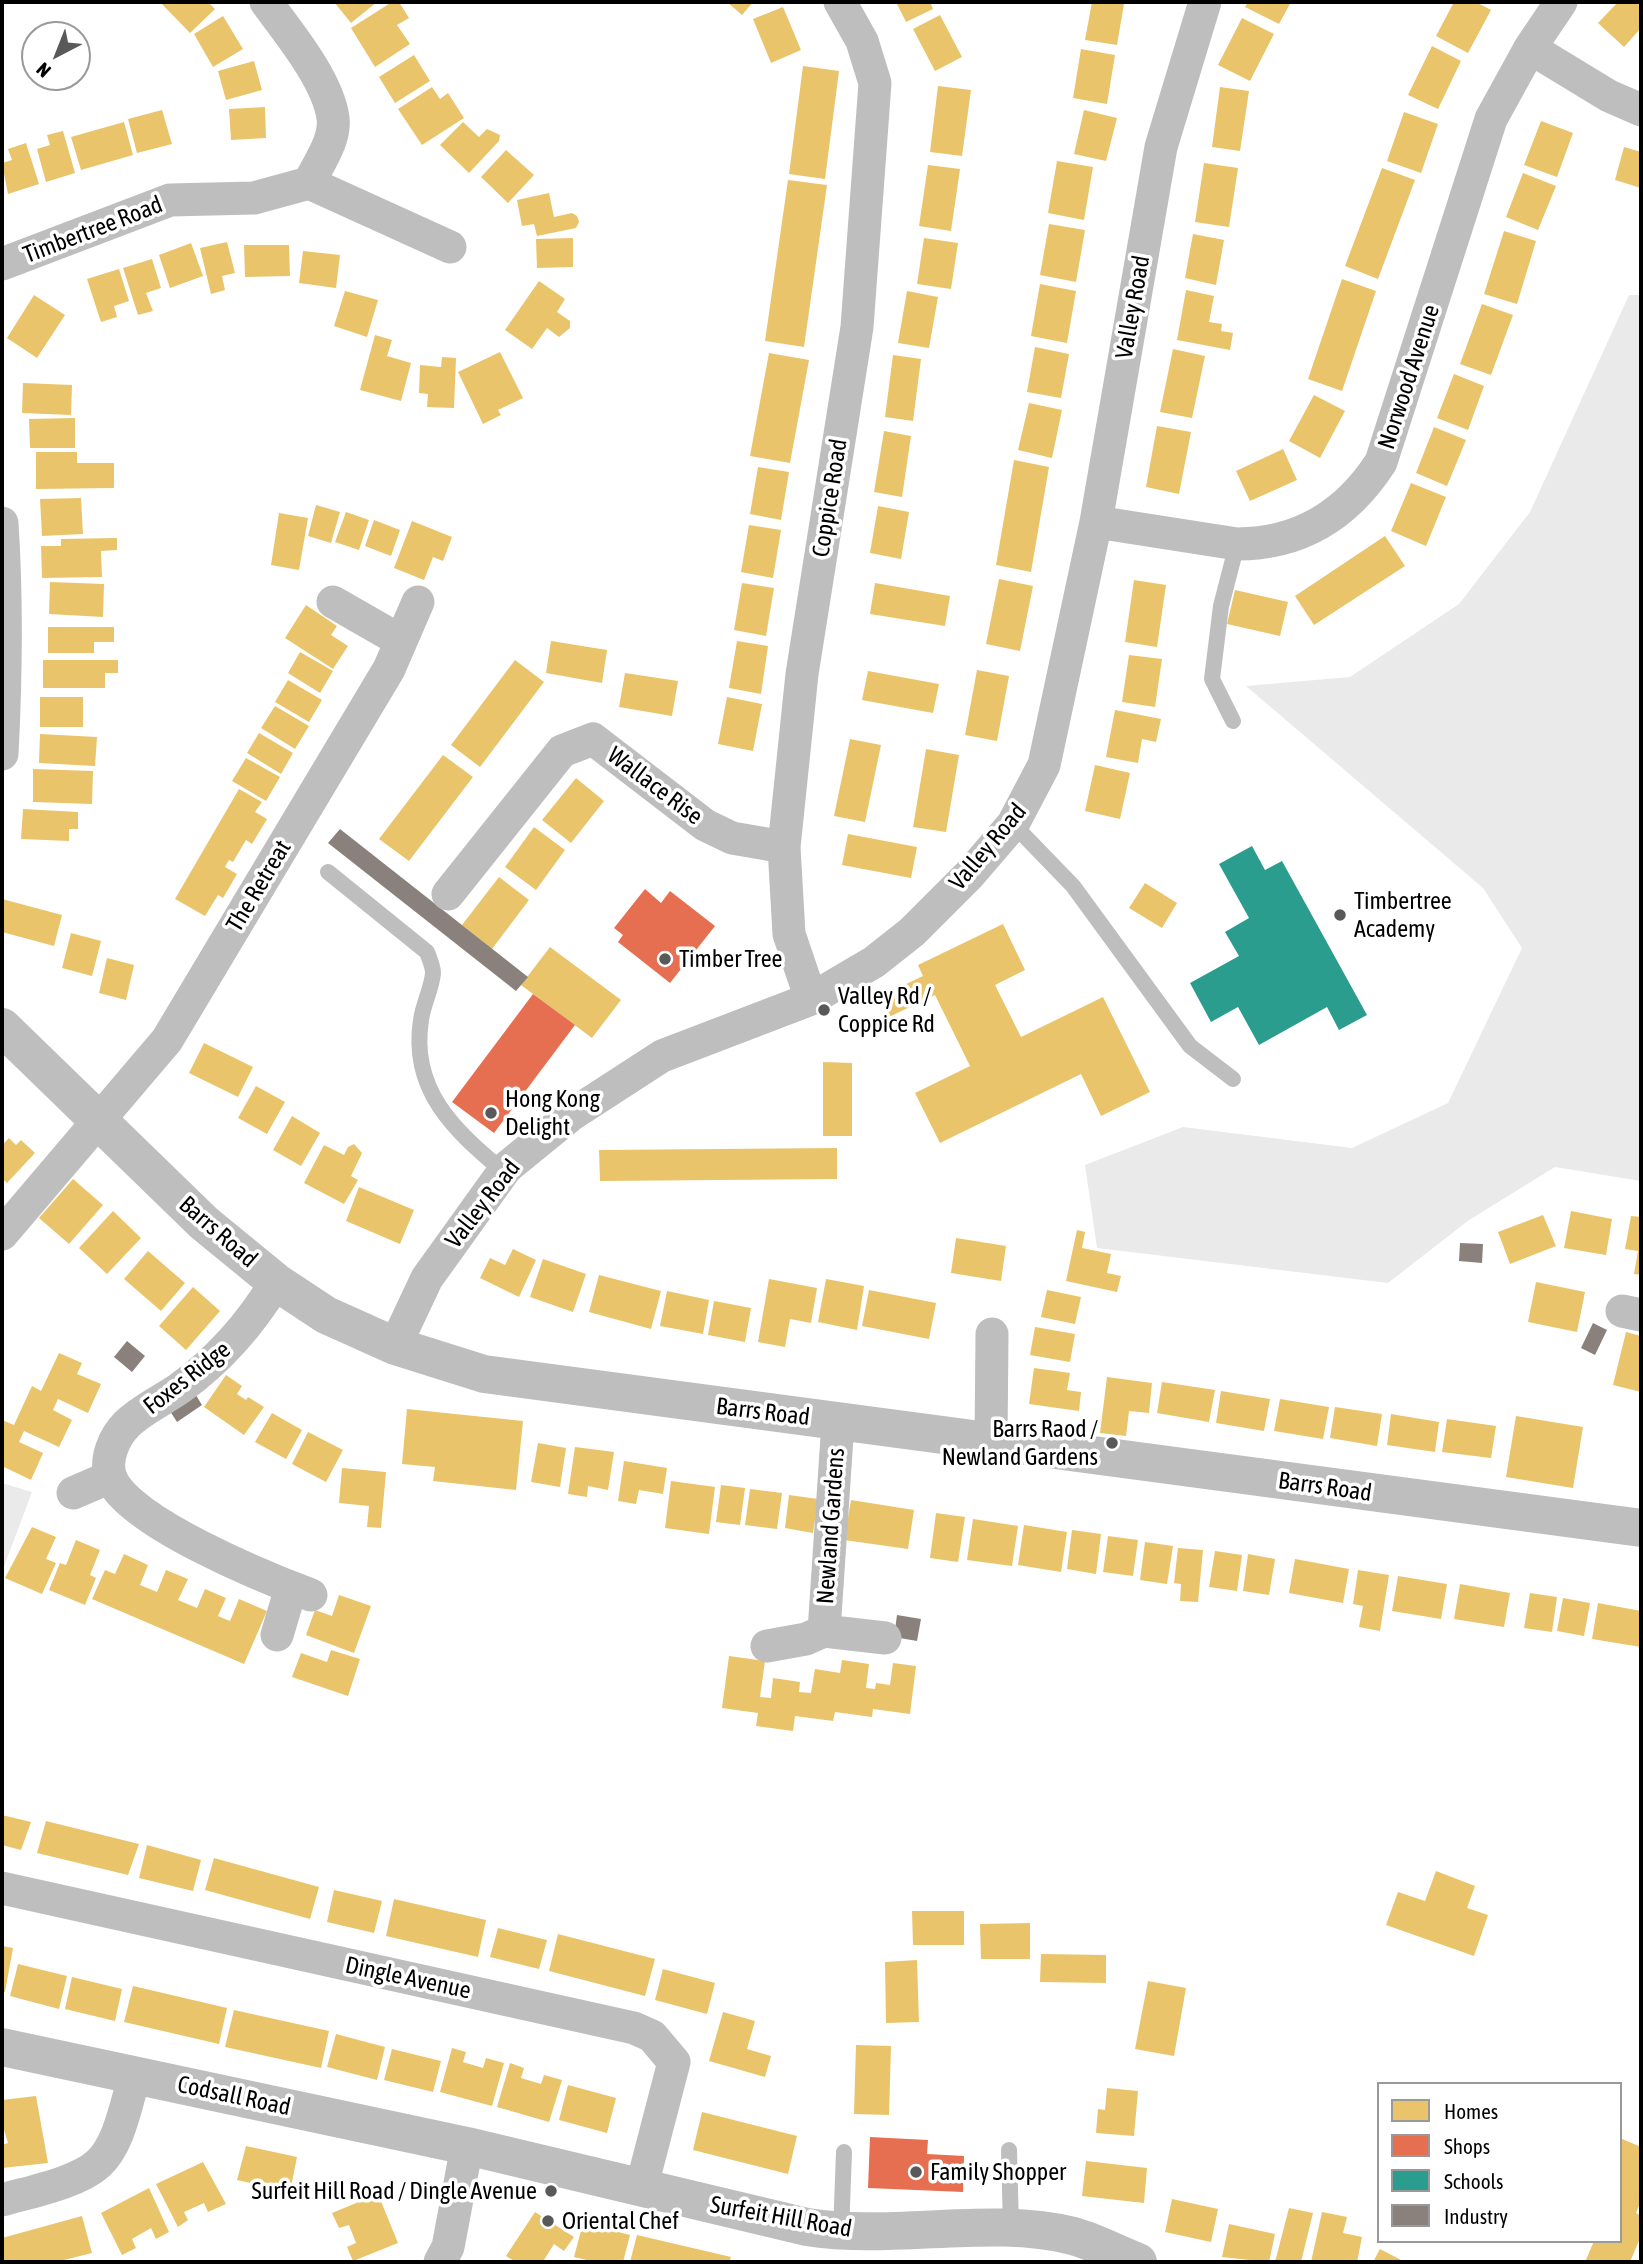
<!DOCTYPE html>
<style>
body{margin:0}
#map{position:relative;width:1643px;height:2264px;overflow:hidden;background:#fff;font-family:"Asap Condensed",sans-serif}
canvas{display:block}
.frame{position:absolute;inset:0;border:4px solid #000;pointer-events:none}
.legend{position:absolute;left:1377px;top:2082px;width:245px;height:161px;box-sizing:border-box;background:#fff;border:2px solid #999;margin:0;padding:9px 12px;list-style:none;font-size:21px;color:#000}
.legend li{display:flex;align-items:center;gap:14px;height:35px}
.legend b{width:35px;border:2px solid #999}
.north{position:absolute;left:21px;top:21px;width:70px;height:70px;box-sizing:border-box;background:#fff;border:2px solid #999;border-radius:50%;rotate:222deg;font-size:19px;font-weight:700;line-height:28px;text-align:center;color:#000}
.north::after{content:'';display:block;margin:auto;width:24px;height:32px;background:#595959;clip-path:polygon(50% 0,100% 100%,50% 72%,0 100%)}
</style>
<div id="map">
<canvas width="1643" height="2264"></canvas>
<div class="frame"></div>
<ul class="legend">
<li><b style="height:19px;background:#e9c46a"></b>Homes</li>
<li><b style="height:19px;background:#e76f51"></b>Shops</li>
<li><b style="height:19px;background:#2a9d8f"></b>Schools</li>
<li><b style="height:19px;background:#8a817c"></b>Industry</li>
</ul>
<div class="north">N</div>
</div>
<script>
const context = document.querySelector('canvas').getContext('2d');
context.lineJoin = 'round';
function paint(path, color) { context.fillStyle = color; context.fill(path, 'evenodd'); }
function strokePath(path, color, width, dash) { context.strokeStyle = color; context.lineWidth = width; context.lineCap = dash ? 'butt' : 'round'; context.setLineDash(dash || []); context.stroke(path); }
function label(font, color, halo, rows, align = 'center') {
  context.font = font + ' "Asap Condensed",sans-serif'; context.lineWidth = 7; context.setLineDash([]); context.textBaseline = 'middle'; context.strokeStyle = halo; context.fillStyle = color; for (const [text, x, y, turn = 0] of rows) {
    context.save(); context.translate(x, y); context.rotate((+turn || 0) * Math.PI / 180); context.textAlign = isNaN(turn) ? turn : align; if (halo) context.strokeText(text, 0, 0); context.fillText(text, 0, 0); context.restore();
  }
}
const green = new Path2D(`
 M1629,295H1641V1181L1555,1167L1469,1220L1388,1283L1097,1248L1085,1165L1183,1127L1352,1148L1448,1103L1522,948L1483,888L1246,686L1350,677L1459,604L1530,512Z
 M2,1483L32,1492L2,1572Z`);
const homes = new Path2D(`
 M160,2H208L215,9L190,33Z
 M334,2H377L351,23Z
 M392,2H399L409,18L397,25L410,44L375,67L351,28Z
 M727,2H753L742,15Z
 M896,2H930L933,9L906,22Z
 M1092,2L1124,4L1117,45L1085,40Z
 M1248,2H1291L1279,24L1245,7Z
 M1454,2H1476L1491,10L1468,53L1436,36Z
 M1618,2H1641V28L1624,47L1598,23Z
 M783,7L801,50L771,63L753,19Z
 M940,15L962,57L935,71L913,29Z
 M223,16L243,49L213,67L194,34Z
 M1242,18L1274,34L1250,81L1218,65Z
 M1432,46L1461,61L1438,109L1408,95Z
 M1081,49L1115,55L1107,104L1073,98Z
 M414,55L430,81L395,103L379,77Z
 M254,61L262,90L226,100L218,71Z
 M803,66L839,71L825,179L789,174Z
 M938,86L971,90L962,156L930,152Z
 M432,87L440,99L448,93L464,118L422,145L398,109Z
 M1220,87L1249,91L1240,151L1212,147Z
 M265,107L266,138L231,140L229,109Z
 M162,110L172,144L137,153L128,119Z
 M1084,110L1117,118L1106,161L1074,154Z
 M1404,112L1438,124L1421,173L1387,161Z
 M1541,121L1573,133L1557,177L1524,165Z
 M124,122L133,155L81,170L71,137Z
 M463,122L479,137L487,129L500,135L499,141L469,173L440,145Z
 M63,131L75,173L46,182L37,149L50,145L47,135Z
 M26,143L39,184L8,194L2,163L12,160L8,149Z
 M1624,147L1641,152V188L1615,180Z
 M506,150L534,175L508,203L481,177Z
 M1057,161L1093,167L1084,220L1048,213Z
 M1204,163L1238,168L1229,227L1195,222Z
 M928,165L960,169L951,231L919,226Z
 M1382,168L1415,180L1378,279L1345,266Z
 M1523,173L1556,186L1538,230L1506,217Z
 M788,180L827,185L804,347L765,341Z
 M549,193L554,217L572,213L577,216L579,222L576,228L537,236L534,224L522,226L517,200Z
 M1049,224L1085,230L1076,282L1040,275Z
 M1504,231L1536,241L1517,304L1484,294Z
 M1193,234L1224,240L1216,285L1185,278Z
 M573,238V267L537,268L536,239Z
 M924,238L958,243L951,289L917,284Z
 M227,242L235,273L222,276L225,290L211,294L200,248Z
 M191,243L203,276L170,288L159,255Z
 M244,245H289L290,276L245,277Z
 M303,251L340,255L336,288L299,283Z
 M152,259L161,288L146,293L153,311L138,315L123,268Z
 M119,269L129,301L114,306L117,317L101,322L87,279Z
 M1342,279L1376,291L1342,391L1308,379Z
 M539,281L565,299L557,312L570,321V328L559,337L547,328L532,349L505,330Z
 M1040,284L1076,291L1067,343L1031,336Z
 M1186,290L1214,296L1209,322L1222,324L1221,331L1233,333L1230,350L1177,340Z
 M345,291L378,300L367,337L334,326Z
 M907,291L938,297L929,348L898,343Z
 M34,295L65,315L37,358L7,338Z
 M1482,304L1513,315L1491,375L1460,364Z
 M375,335L392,340L387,356L411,363L401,401L360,390Z
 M1035,347L1069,354L1061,398L1027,392Z
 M1173,349L1205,356L1192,418L1160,412Z
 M500,352L523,398L498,410L501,415L483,424L458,372Z
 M769,353L809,360L790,463L750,456Z
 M893,355L921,359L913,421L885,417Z
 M442,357L456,358L454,408L427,407L428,394L419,393L420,365L441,367Z
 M1454,374L1484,386L1468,430L1437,418Z
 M23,383L72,385L71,415L22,413Z
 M1314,395L1345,411L1320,458L1289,441Z
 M1029,403L1062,410L1052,458L1018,450Z
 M75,418V448H30L29,419Z
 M1157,426L1191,432L1179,494L1146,487Z
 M1434,427L1466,440L1447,486L1416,473Z
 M884,431L911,436L902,497L874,492Z
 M1283,449L1297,480L1250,501L1236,471Z
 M36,452H77V463H114V488L36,489Z
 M1014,460L1049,467L1031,572L996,565Z
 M758,467L789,472L781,520L750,514Z
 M1411,483L1446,497L1426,546L1391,531Z
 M81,498L83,534L42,536L40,499Z
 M316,505L340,512L331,543L308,536Z
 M878,506L909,512L901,559L870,553Z
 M346,512L369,520L359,550L335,542Z
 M279,513L308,518L299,570L271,565Z
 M374,520L400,530L391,556L365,546Z
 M412,521L452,537L443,561L433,557L424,580L394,568Z
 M749,525L781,530L773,578L741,572Z
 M1385,536L1405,566L1314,625L1295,596Z
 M117,538V550L101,551L102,577L42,578L41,546H61V539Z
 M999,579L1033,586L1020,651L986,644Z
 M1134,580L1166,585L1157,647L1125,642Z
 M50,582L104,584L103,617L49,614Z
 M742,583L774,588L766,636L734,630Z
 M875,583L950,596L945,626L870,614Z
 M1235,590L1288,602L1280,636L1227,624Z
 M306,605L337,626L331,635L348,646L333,669L285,638Z
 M48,627H114V642H94V653H48Z
 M551,641L607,650L602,683L546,673Z
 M737,641L768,646L761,694L729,688Z
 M300,652L333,671L320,693L288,673Z
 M1129,655L1162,659L1155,707L1122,702Z
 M43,660H118V673H105V688H43Z
 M515,660L544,682L480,767L451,745Z
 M977,670L1009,676L997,741L965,735Z
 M868,671L939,684L933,713L862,700Z
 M625,673L678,681L672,716L619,707Z
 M288,680L322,700L309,722L275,702Z
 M40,697H83V727H40Z
 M727,697L762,704L753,751L718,744Z
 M275,706L309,726L295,749L261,728Z
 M1115,710L1161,719L1156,742L1142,739L1138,763L1106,757Z
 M259,733L293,753L281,774L247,753Z
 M40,734L97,737L95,766L39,763Z
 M850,739L881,745L865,822L834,816Z
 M926,749L959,755L946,832L913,827Z
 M443,755L473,777L409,861L379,839Z
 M246,758L280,777L266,801L232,781Z
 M1095,765L1130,773L1120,819L1085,811Z
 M33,769L93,771L92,804L33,802Z
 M576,778L604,801L571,843L542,820Z
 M239,789L262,802L255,812L267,819L252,844L246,840L233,862L229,860L225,867L237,874L223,898L218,895L205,916L175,899Z
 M23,809L78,812V829H69V841L21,839Z
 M534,827L565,850L536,890L505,867Z
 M848,834L917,847L911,878L842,865Z
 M499,877L529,900L492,949L462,925Z
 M1145,883L1177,903L1162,928L1129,908Z
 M2,899L62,915L54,946L2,932Z
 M1003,924L1025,970L995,985L1021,1037L1103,997L1150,1092L1101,1116L1081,1074L940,1143L915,1093L970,1066L935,995L889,1017L879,997L923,976L918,965Z
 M71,933L101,941L92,976L62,968Z
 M550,947L621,1000L592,1038L521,985Z
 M107,958L134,965L126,1000L99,993Z
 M204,1043L253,1067L238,1097L189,1073Z
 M823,1062L852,1063V1136H823Z
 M256,1086L285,1102L267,1134L238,1118Z
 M292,1116L320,1133L301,1166L273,1150Z
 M9,1138L16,1145L21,1140L35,1153L7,1183L2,1178V1145Z
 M354,1144L362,1153L351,1176L358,1180L344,1204L304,1183L324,1145L344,1155L348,1147Z
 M837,1148V1179L600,1181L599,1150Z
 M73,1179L103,1205L69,1244L39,1218Z
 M359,1187L414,1210L400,1244L346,1221Z
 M113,1211L141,1238L107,1274L79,1248Z
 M1571,1211L1612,1219L1606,1255L1564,1248Z
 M1543,1215L1556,1246L1510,1264L1498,1232Z
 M1631,1216L1641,1217V1275L1634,1274L1638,1251L1625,1249Z
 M1077,1230L1085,1232L1082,1248L1111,1254L1107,1273L1121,1276L1117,1292L1066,1281Z
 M956,1238L1006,1246L1001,1281L951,1273Z
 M513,1249L536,1260L519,1297L480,1278L490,1258L505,1265Z
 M148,1251L185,1283L161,1311L124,1279Z
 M543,1259L586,1274L573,1312L530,1297Z
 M599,1275L661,1291L651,1329L589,1312Z
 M769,1279L817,1288L811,1323L790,1319L785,1347L758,1342Z
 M826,1279L864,1286L857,1330L818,1322Z
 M1536,1282L1585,1292L1577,1332L1528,1322Z
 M193,1287L220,1311L186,1350L159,1326Z
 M869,1290L936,1303L929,1339L862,1326Z
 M1047,1290L1081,1297L1075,1324L1041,1317Z
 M667,1291L709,1300L703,1334L660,1326Z
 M714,1301L751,1308L745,1342L708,1335Z
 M1035,1327L1075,1334L1070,1362L1030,1355Z
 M1626,1332L1641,1336V1392L1613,1385Z
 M59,1353L82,1363L77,1374L101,1384L88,1413L58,1399L53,1410L72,1420L59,1447L24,1431L19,1442L43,1453L31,1480L2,1466V1420L14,1425L32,1386L41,1391Z
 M1034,1368L1070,1373L1067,1390L1081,1392L1079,1411L1029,1404Z
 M226,1375L242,1386L237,1394L246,1400L248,1397L264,1407L244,1435L204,1407Z
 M1107,1377L1152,1383L1149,1413L1129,1411L1126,1436L1100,1433Z
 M1162,1382L1215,1390L1209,1422L1157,1413Z
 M1221,1391L1270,1399L1264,1431L1216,1423Z
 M1280,1399L1329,1407L1323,1439L1274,1431Z
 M1335,1407L1382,1414L1377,1446L1330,1438Z
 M407,1409L523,1421L516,1490L433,1481L435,1467L402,1464Z
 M272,1413L302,1430L286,1459L255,1442Z
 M1391,1414L1439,1422L1435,1452L1387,1445Z
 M1516,1416L1583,1427L1573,1488L1506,1477Z
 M1447,1419L1496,1426L1491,1458L1442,1452Z
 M308,1432L343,1450L326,1482L292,1464Z
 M538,1443L566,1448L560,1487L531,1482Z
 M575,1447L614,1452L608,1490L588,1486L587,1497L568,1494Z
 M624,1461L667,1468L663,1494L639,1490L636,1504L618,1501Z
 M342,1468L386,1472L381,1528L367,1527L369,1506L339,1503Z
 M671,1481L715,1487L709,1534L665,1528Z
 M721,1485L745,1488L740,1525L716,1522Z
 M750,1489L782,1493L777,1529L745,1525Z
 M789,1495L818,1499L813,1533L785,1528Z
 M851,1500L914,1510L908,1549L844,1540Z
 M936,1513L965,1517L958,1562L930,1558Z
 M973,1519L1018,1526L1012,1566L967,1560Z
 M1024,1525L1067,1532L1061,1572L1018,1565Z
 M32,1527L56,1537L46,1559L56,1563L42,1594L5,1578Z
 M1072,1530L1101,1534L1096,1574L1067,1569Z
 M1108,1536L1138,1540L1133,1576L1103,1572Z
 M76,1540L100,1550L90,1575L96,1578L85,1605L49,1590L60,1563L66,1565Z
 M1145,1542L1173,1546L1167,1584L1140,1580Z
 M1178,1548L1203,1550L1198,1602L1180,1601L1181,1584L1174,1583Z
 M1215,1551L1242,1555L1237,1591L1209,1587Z
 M124,1554L148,1565L140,1585L157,1592L166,1570L188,1579L178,1600L197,1608L205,1589L226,1598L218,1616L230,1621L239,1599L267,1611L244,1664L92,1599L105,1570L115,1574Z
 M1248,1554L1275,1559L1269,1595L1243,1591Z
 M1295,1559L1349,1569L1343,1603L1289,1593Z
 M1358,1570L1389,1575L1380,1631L1359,1627L1363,1606L1353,1604Z
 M1398,1576L1447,1584L1441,1619L1392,1611Z
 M1460,1584L1510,1593L1504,1627L1454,1619Z
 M1530,1593L1557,1597L1552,1632L1524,1628Z
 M339,1595L371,1606L354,1653L306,1635L315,1610L332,1616Z
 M1563,1598L1590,1603L1584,1636L1557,1631Z
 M1598,1603L1641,1611V1647L1592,1639Z
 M331,1650L360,1659L348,1696L292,1677L301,1653L327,1662Z
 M729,1656L765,1661L760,1697L771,1698L773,1678L800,1682L799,1692L811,1693L815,1669L840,1673L842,1660L869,1664L866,1688L875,1689L876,1683L890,1685L893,1663L916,1666L910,1714L873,1709L872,1717L835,1712L833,1721L795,1716L793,1731L756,1726L758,1713L722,1708Z
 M2,1815L31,1822L21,1850L2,1845Z
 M46,1821L139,1844L128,1875L37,1853Z
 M147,1845L201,1860L193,1891L139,1878Z
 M214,1858L319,1887L310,1919L205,1890Z
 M1436,1871L1475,1886L1467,1908L1488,1915L1474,1956L1386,1925L1398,1892L1425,1901Z
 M334,1890L382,1901L374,1933L327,1922Z
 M394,1899L486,1920L478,1957L386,1936Z
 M912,1911H964V1945H913Z
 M1030,1923V1959H981L980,1924Z
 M498,1928L547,1940L539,1969L490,1957Z
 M558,1934L655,1959L645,1996L549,1971Z
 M2,1946L13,1948L5,1992L2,1991Z
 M1041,1954L1106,1955V1983L1040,1982Z
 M917,1960L919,2022L886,2023L885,1962Z
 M18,1964L67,1976L59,2009L10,1996Z
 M663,1969L715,1983L707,2014L655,2000Z
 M72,1977L122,1989L115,2021L65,2009Z
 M1148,1981L1186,1988L1174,2056L1135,2049Z
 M133,1986L227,2008L219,2044L124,2022Z
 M234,2010L329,2031L321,2068L225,2047Z
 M723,2012L755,2021L747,2049L771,2056L765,2077L709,2061Z
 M336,2034L385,2047L377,2080L327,2067Z
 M856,2045L891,2046L889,2115L854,2114Z
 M452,2048L466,2052L463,2062L483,2068L486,2058L504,2063L492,2106L440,2092Z
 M392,2049L441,2061L433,2092L384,2080Z
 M510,2063L524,2068L521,2078L541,2084L544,2075L562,2080L549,2122L497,2107Z
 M568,2085L616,2098L607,2133L559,2120Z
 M1107,2088L1138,2091L1134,2136L1096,2133L1098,2109L1105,2110Z
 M36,2096L48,2163L2,2168V2145L8,2143L2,2123V2100Z
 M702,2112L797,2136L788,2174L693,2150Z
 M1620,2138L1641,2147V2201L1636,2213L1641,2216V2236L1630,2262H1585L1594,2241H1620Z
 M246,2146L297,2157L290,2192L237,2180Z
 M1086,2161L1147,2168L1144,2203L1082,2196Z
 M203,2162L226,2204L208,2212L204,2203L184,2212L188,2220L178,2227L156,2184Z
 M149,2188L169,2232L156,2239L151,2228L132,2239L136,2248L122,2255L101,2213Z
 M378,2194L398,2243L353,2261L347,2247L356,2243L349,2225L339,2228L332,2213Z
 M1172,2199L1218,2209L1211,2242L1165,2232Z
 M1289,2208L1313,2213L1301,2262H1275Z
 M535,2212L574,2237L564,2251L554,2244L544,2260L547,2262H516L506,2256Z
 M1322,2212L1347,2217L1343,2233L1362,2237L1357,2262H1311Z
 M82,2216L92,2253L56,2262H2V2238Z
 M583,2223L630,2235L623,2262H595L574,2257Z
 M1229,2224L1275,2234L1269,2262L1222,2257Z
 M637,2235L731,2257L729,2262H630Z
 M1380,2249L1405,2262H1373Z`);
const shops = new Path2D(`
 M645,889L661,903L670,891L715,926L670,983L618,942L623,935L614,928Z
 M533,994L575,1025L494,1133L452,1102Z
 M870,2137L928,2140L927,2154L964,2156L963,2192L868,2188Z`);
const schools = new Path2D(`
 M1252,846L1265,870L1282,861L1367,1015L1339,1030L1327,1007L1259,1045L1238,1007L1211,1022L1190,983L1239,956L1225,932L1249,918L1219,864Z`);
const industry = new Path2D(`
 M340,829L528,977L516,991L328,843Z
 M1460,1243L1483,1244L1482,1263L1459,1261Z
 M1593,1323L1607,1330L1595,1355L1581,1348Z
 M127,1341L145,1356L132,1372L114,1357Z
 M194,1392L202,1405L177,1422L168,1408Z
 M897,1615L921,1619L917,1641L894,1637Z`);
const service = new Path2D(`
 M1233,721L1212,679L1221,606L1237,544
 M1013,824L1073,886L1190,1046L1233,1079
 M328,872L427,952C429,958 433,966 433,973C432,988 423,1004 421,1020C410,1090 454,1130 503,1171
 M1009,2150L1011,2228
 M841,2232L844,2152`);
const minor = new Path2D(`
 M1530,48L1609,96L1641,110
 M309,183L450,247
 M2,264L170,200L254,198L309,183C318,164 336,140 333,118C328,80 288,32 266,2
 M1096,522L1237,544C1300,544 1347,515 1381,462L1491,119L1530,48L1561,2
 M2,523C7,600 6,677 2,754
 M333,602L401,641
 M448,894L562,751L593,739L705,825L732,838L784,847
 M811,999L789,934L784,847L802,674L857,327L875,83L862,41L840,2
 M2,1234L167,1040L389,669L418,602
 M276,1282C250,1325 220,1359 180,1388C163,1400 141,1410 127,1424C114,1437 104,1460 111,1478C128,1522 266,1578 311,1595
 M1622,1311L1641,1315
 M395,1346L427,1278L506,1168L571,1115L662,1056L811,999L874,962L912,932L970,874L1013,824L1044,765L1096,522L1161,147L1205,2
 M838,1422L824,1631L885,1638
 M991,1442L992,1334
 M73,1493L110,1477
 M277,1635L291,1588
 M767,1646L806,1639L824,1631
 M2,1888L634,2028L652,2036L674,2062L641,2189
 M2,2200C29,2192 77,2183 98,2164C120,2144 126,2103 135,2075
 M440,2262L448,2247L467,2146`);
const tertiary = new Path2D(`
 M2,1027L204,1223L276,1282L326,1315L395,1346L484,1374L1641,1528
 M2,2047L467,2146L807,2227C893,2241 992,2215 1073,2236C1095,2242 1117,2254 1138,2262`);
const markers = [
 [1340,915,7,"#595959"],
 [665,959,7,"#595959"],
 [824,1010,7,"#595959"],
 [491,1113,7,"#595959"],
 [1112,1443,7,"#595959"],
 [916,2172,7,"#595959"],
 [551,2191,7,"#595959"],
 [548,2221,7,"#595959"]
];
const streetNames = [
 ["Timbertree Road",93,230,-21],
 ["Valley Road",1133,307,-80],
 ["Norwood Avenue",1409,377,-72],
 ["Coppice Road",830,498,-81],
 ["Wallace Rise",655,786,37],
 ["Valley Road",988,847,-50],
 ["The Retreat",259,886,-59],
 ["Valley Road",483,1204,-52],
 ["Barrs Road",218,1232,41],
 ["Foxes Ridge",187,1378,-38],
 ["Barrs Road",763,1412,7],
 ["Barrs Road",1325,1487,8],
 ["Newland Gardens",831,1526,-86],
 ["Dingle Avenue",408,1978,12],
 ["Codsall Road",234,2096,12],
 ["Surfeit Hill Road",781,2217,10]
];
const poiNames = [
 ["Timbertree",1354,901],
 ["Academy",1354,929],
 ["Timber Tree",679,959],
 ["Valley Rd /",838,996],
 ["Coppice Rd",838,1024],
 ["Hong Kong",505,1099],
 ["Delight",505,1127],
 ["Barrs Raod /",1098,1429,"right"],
 ["Newland Gardens",1098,1457,"right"],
 ["Family Shopper",930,2172],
 ["Surfeit Hill Road / Dingle Avenue",537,2191,"right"],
 ["Oriental Chef",562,2221]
];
paint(green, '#eaeaea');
paint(homes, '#e9c46a');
paint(shops, '#e76f51');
paint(schools, '#2a9d8f');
paint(industry, '#8a817c');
strokePath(service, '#bebebe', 16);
strokePath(minor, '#bebebe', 33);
strokePath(tertiary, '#bebebe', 38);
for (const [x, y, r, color] of markers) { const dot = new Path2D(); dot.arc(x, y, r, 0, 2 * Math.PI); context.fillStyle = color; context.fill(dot); strokePath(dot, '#fff', 2.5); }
label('24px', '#000', '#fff', streetNames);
label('24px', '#000', '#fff', poiNames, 'left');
</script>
